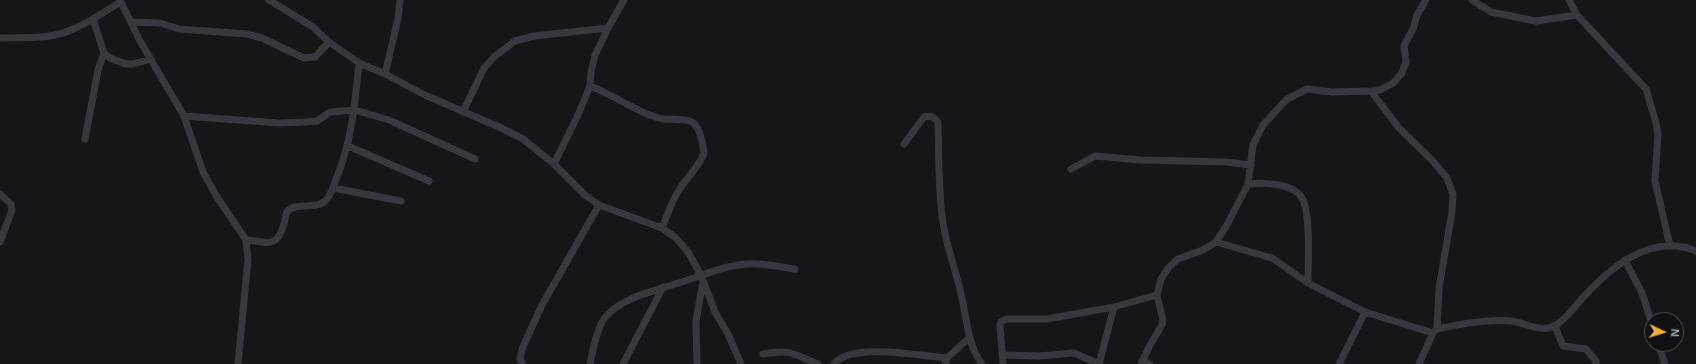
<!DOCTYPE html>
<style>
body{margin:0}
#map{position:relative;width:1696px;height:364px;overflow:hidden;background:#161618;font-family:Arial,sans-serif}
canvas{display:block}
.north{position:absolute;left:1644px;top:312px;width:40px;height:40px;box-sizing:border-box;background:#111113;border:1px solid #4d4f55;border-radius:50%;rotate:94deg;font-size:11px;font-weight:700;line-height:16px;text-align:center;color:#a8adb8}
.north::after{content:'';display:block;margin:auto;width:14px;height:18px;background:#f2b134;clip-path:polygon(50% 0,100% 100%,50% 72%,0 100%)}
</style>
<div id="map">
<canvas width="1696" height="364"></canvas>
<div class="north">N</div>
</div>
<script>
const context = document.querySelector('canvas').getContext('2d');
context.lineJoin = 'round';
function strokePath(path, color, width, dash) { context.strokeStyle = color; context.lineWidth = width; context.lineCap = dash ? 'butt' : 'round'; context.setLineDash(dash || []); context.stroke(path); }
const street = new Path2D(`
 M120,0L140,41L184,116L203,172L217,197L246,240L248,259L238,364
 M269,0L313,27L329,42L359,63L385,74L425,95L499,127L523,139L554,164L585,195L599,205L662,228L675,237L688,252L701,275L715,312L728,334L741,364
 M1472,0L1491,12L1536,21L1577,15
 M1569,0L1577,15L1646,89L1656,123L1658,134L1655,181L1670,246
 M93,19L104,53L110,58L126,64H133L151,59
 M131,22L160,23L179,29L247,34L262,38L304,58L315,57L329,42
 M0,38C18,37 38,39 55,35C79,30 100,14 121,2
 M385,74L398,19L400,0
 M590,86C615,95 640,115 664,119C672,120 685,118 692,122C700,127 703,145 704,153C699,167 689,175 681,187C672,199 668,214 662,228
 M1371,91L1399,128L1432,160L1447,178L1453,194L1452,212L1439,288L1437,329
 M463,112L484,68L495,56L515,41L534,36L608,28
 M184,116L279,123L306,122L317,121L330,112L355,110L389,120L475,159
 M85,139L98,70L104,53
 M904,144L924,117C931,115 934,117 938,122C939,156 938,190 943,223C947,248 956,271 961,294C967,318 967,344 982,364
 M348,146L429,181
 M554,164L578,115L590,86L591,72L595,55L608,28L624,0
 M1071,169L1095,156L1141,160L1226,162L1251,165
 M1248,184C1263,182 1293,183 1302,198C1311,213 1308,264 1308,283
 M333,188L401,201
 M0,194L11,204L12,210L0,242
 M246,240C270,242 276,249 284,224C285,221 285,215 287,212C296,200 317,212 327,199C332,193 334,184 337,177C352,139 355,103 359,63
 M1216,242L1272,258L1308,283L1365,312L1433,333
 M1625,260L1642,293L1652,324
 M1555,326L1563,346L1586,349L1596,361V364
 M1658,344L1665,364
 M763,354C793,349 792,354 818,364
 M1002,355L1039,356L1074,353L1099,364L1114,307
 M1142,361L1150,364
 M523,364L520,359L522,349L542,305L599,205
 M590,364C593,350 597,326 607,315C626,296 654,291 679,283C700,276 723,266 746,264C762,262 779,267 795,269
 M623,364L663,287
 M697,364L696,321L703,282
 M834,364C851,342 921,356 947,358
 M945,364L947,358L969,338
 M1003,364L1000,326L1001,322L1006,319H1047L1114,307L1157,295
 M1141,364L1150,345L1162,325L1163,320L1157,295L1161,279L1169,267L1178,259L1203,250L1216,242L1227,225L1248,184L1253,145L1263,125L1287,99L1307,89L1332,92L1371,91L1380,90L1393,83L1402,73L1406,62L1404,46L1413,29L1417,15L1426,0
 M1339,364L1365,312
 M1419,364L1433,333L1437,329C1461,324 1487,319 1512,321C1526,323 1542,334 1556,325C1565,320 1572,310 1579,302C1608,269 1650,232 1696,251`);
strokePath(street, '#37383d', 7);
</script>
